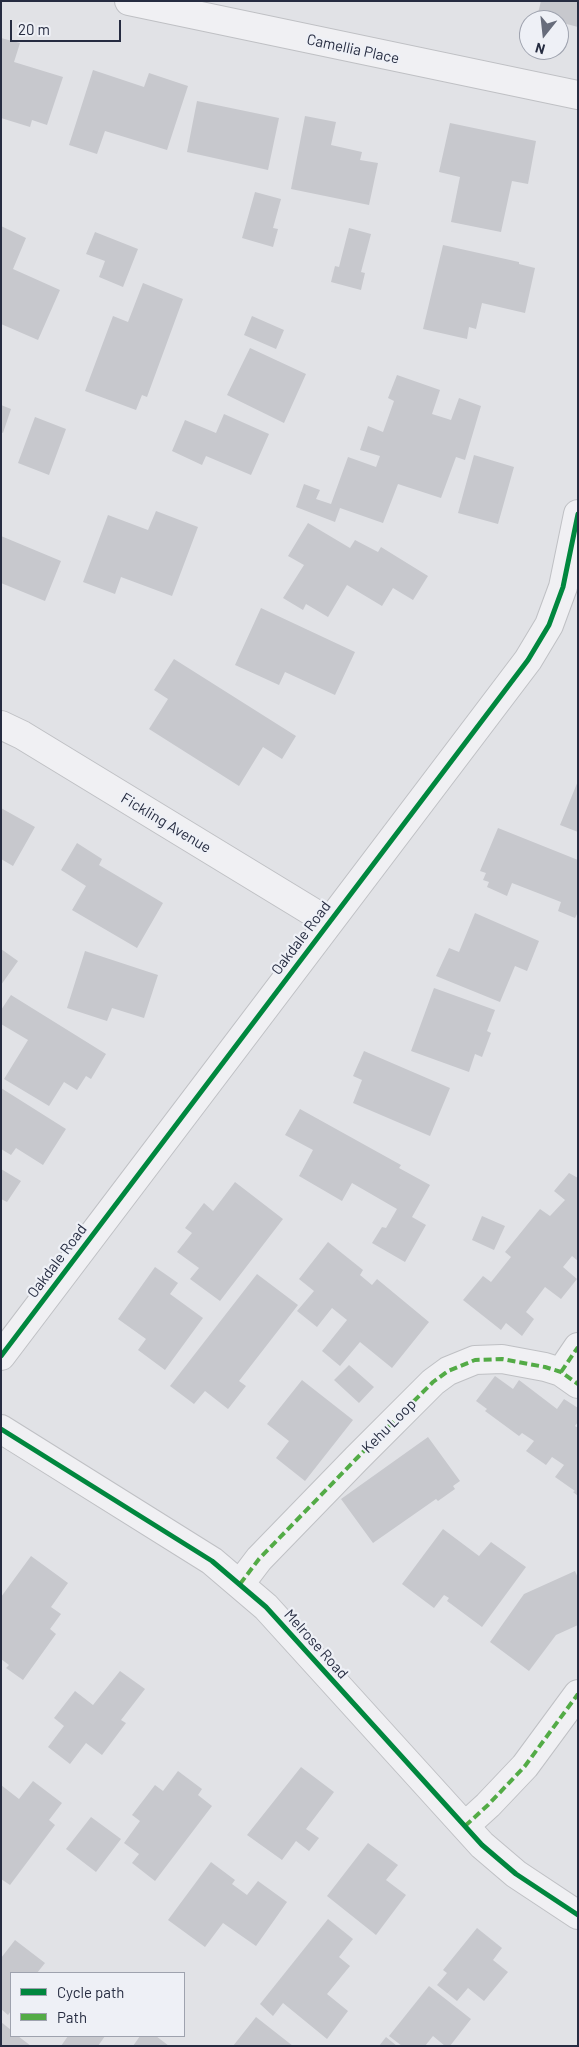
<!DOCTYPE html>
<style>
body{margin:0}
#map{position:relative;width:579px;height:2047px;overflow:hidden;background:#e1e2e6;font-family:Barlow,sans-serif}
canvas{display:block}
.frame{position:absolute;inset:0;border:2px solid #262c41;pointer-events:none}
.legend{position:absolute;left:10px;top:1972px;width:175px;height:65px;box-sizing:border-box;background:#eef0f6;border:1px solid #9ea2ae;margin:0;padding:6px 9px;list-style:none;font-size:15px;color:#262c41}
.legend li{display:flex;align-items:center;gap:10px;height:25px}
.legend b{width:25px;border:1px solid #9ea2ae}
.north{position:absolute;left:519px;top:10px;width:50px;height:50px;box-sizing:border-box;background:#eef0f6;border:1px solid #9ea2ae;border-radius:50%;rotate:196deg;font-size:14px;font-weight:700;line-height:20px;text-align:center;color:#262c41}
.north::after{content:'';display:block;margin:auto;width:18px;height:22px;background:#676c7b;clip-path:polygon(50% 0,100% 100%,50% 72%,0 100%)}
.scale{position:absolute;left:10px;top:20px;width:111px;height:22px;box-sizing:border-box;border:2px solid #262c41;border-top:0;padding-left:6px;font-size:15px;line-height:18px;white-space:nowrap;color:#262c41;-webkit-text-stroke:4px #eef0f6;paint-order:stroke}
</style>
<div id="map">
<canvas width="579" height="2047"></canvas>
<div class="frame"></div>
<ul class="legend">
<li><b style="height:6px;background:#00873e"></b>Cycle path</li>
<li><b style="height:6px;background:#53ab46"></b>Path</li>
</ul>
<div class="north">N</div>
<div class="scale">20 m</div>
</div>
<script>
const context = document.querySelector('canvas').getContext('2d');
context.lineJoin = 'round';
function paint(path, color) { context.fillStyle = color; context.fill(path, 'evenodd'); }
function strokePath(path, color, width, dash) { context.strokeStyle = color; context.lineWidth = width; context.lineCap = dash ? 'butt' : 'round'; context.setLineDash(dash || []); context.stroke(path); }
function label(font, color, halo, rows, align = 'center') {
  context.font = font + ' Barlow,sans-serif'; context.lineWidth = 4.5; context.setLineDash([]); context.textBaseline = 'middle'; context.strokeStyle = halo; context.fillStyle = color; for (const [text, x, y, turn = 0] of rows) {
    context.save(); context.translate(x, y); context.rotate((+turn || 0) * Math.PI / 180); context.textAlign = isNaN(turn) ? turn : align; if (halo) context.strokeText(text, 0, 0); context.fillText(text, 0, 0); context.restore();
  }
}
const building = new Path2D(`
 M541,1H578V27L559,22V20L537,17Z
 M1,38L20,43L14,62L63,77L47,125L32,120L30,127L1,118Z
 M93,70L144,87L149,73L188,86L167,150L105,131L97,154L69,145Z
 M197,101L279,118L268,170L187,152Z
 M305,116L336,122L331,145L362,152L360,160L378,163L369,205L291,189Z
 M450,123L536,141L528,184L512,181L501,232L451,222L460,177L439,172Z
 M255,192L281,199L273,228L278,229L273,247L242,238Z
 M1,226L26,238L13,269L60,290L38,340L1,324Z
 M349,228L371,234L361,272L365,273L361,290L331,282L335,266L339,267Z
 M95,232L138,249L123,287L99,277L105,261L86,254Z
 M443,245L519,262V264L535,268L525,313L482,303L476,329L469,327L467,339L423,329Z
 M143,283L183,299L147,397L142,395L136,410L85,391L113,316L128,322Z
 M252,316L284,330L276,349L244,335Z
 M250,348L306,374L284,423L227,395Z
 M397,375L440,390L432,414L451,420L459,398L481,406L465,460L456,457L441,498L398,484L383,523L340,508L335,522L296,507L304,484L320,490L316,499L331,504L348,457L376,467L380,456L360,450L368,426L383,432L394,401L388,398Z
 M1,405L11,409L3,433L1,432Z
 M224,414L269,434L251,475L206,456L202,465L172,451L185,420L216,433Z
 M35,417L66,429L49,475L18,463Z
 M474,455L514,467L498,524L458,513Z
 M156,511L198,527L172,596L121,577L115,594L83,582L108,515L148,530Z
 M308,523L350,548L355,540L378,552L381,547L428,576L413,600L393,588L382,606L347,585L328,617L306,604L303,610L283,598L304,565L288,556Z
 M1,536L61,561L45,601L1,583Z
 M261,608L355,652L335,695L285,672L279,685L235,665Z
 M174,659L296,736L282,759L263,747L239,786L149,729L168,699L154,690Z
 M578,781V832L560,825Z
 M1,808L35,827L13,866L1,859Z
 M498,828L578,860V912L575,918L558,911L561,902L512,883L507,896L487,887L489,882L483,880L486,873L480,871Z
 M77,843L102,859L99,865L163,903L137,948L72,910L86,886L61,870Z
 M475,913L539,941L527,971L515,966L500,1002L436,976L449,948L459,952Z
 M1,949L18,961L1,985Z
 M85,951L158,975L144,1018L112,1008L107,1021L67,1008Z
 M434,988L495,1010L487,1031L491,1033L482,1057L475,1054L469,1072L411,1051Z
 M11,995L106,1054L91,1079L86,1076L77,1090L64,1082L49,1106L4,1079L28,1040L1,1024V1010Z
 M364,1051L450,1088L430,1136L353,1103L362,1080L353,1076Z
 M1,1088L66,1129L43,1165L16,1148L11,1155L1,1149Z
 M300,1109L401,1165L399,1168L430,1185L412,1217L426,1225L405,1262L372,1243L382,1227L386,1228L397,1209L352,1183L342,1201L299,1176L313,1150L285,1135Z
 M1,1169L21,1181L7,1202L1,1199Z
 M569,1173L578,1178V1261L572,1256L563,1267L577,1279L561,1299L545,1287L526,1312L534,1319L522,1336L506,1323L501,1330L463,1300L483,1276L491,1282L511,1257L505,1252L540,1209L550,1216L565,1200L554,1191Z
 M235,1182L283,1219L220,1301L190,1279L199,1268L177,1252L192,1233L185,1228L204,1203L213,1211Z
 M482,1216L505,1226L494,1250L472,1240Z
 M328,1242L363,1270L360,1275L372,1285L377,1279L429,1322L392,1368L360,1342L340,1366L322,1351L347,1320L332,1308L317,1327L297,1311L314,1291L299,1279Z
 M155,1267L178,1283L170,1294L203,1318L165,1370L138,1350L146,1339L118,1319Z
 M257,1274L298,1305L239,1381L246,1386L228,1409L205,1391L194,1404L170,1386Z
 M349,1365L374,1387L359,1403L334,1380Z
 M495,1376L513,1389L519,1380L557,1409L564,1399L578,1408V1422L575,1426L578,1428V1496L573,1492L575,1491L555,1477L564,1465L552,1457L546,1465L526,1451L534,1441L522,1433L519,1436L485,1411L487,1409L476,1401Z
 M302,1380L353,1420L305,1481L276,1458L289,1441L267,1424Z
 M428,1437L460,1481L453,1486L455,1489L438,1501L436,1499L373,1543L341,1499Z
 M443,1529L479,1556L491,1542L526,1567L482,1627L447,1601L449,1598L444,1595L434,1608L402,1584Z
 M31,1556L68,1583L51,1607L61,1614L50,1629L56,1634L23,1680L6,1668L9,1665L1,1659V1597Z
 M575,1571L578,1578V1625L556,1635L529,1671L490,1642L524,1594Z
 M120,1671L145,1689L121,1720L126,1723L102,1755L86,1743L70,1764L48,1747L64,1726L54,1718L75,1691L93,1705Z
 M301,1767L334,1792L306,1829L319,1838L309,1851L296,1841L282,1860L247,1835Z
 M178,1771L202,1789L198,1795L212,1806L155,1881L132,1863L139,1854L124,1843L140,1821L132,1815L155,1785L163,1791Z
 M33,1781L62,1803L49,1820L55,1825L10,1885L1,1879V1785L19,1799Z
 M91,1817L121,1839L96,1872L66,1849Z
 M368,1843L398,1865L386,1880L406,1895L376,1935L327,1896Z
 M211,1862L235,1880L232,1884L247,1895L258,1881L287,1902L256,1946L223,1923L205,1947L168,1920Z
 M328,1919L353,1939L339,1957L350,1966L327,1994L348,2011L327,2039L283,2003L273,2016L260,2004Z
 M477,1928L502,1948L493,1960L508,1972L484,2001L468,1988L457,2001L437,1985L447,1973L443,1970Z
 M15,1940L45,1963L37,1973H11V2011L8,2015L1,2009V1958Z
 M429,1986L471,2019L450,2046H445L433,2036L425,2046H402L389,2036Z
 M256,2017L293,2046H233Z
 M1,2022L11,2030V2036H18L31,2046H1Z
 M68,2036H105L98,2046H61Z
 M140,2036H156L169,2046H133Z
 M386,2037L397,2046H379Z`);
const minor = new Path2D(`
 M129,1L578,95
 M1,725L22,735L329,922
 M1,1356L528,660L549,625L563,587L578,514
 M561,1372L578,1347
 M1,1429L212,1561L266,1607L482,1845L516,1874L578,1915
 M240,1584L259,1559L357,1458L433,1382L448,1371L475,1360L502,1359L545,1367L561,1372L578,1384
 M465,1826L488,1805L525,1766L578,1694`);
const quiet = new Path2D(`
 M561,1372L578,1347
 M240,1584L259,1559L357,1458L433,1382L448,1371L475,1360L502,1359L545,1367L561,1372L578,1384
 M465,1826L488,1805L525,1766L578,1694`);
const cycleway = new Path2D(`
 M1,1356L528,660L549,625L563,587L578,514
 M1,1429L212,1561L266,1607L482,1845L516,1874L578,1915`);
const streetNames = [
 ["Camellia Place",353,49,12],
 ["Fickling Avenue",166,823,31],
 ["Oakdale Road",301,938,-53],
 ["Oakdale Road",57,1261,-53],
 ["Kehu Loop",389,1426,-45],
 ["Melrose Road",316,1644,48]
];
paint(building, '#c7c8cd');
strokePath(minor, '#bfc0c4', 30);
strokePath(minor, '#f0f0f3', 28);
strokePath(quiet, '#53ab46', 4, [8, 4]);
strokePath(cycleway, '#00873e', 5);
label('15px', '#262c41', '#eef0f6', streetNames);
</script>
